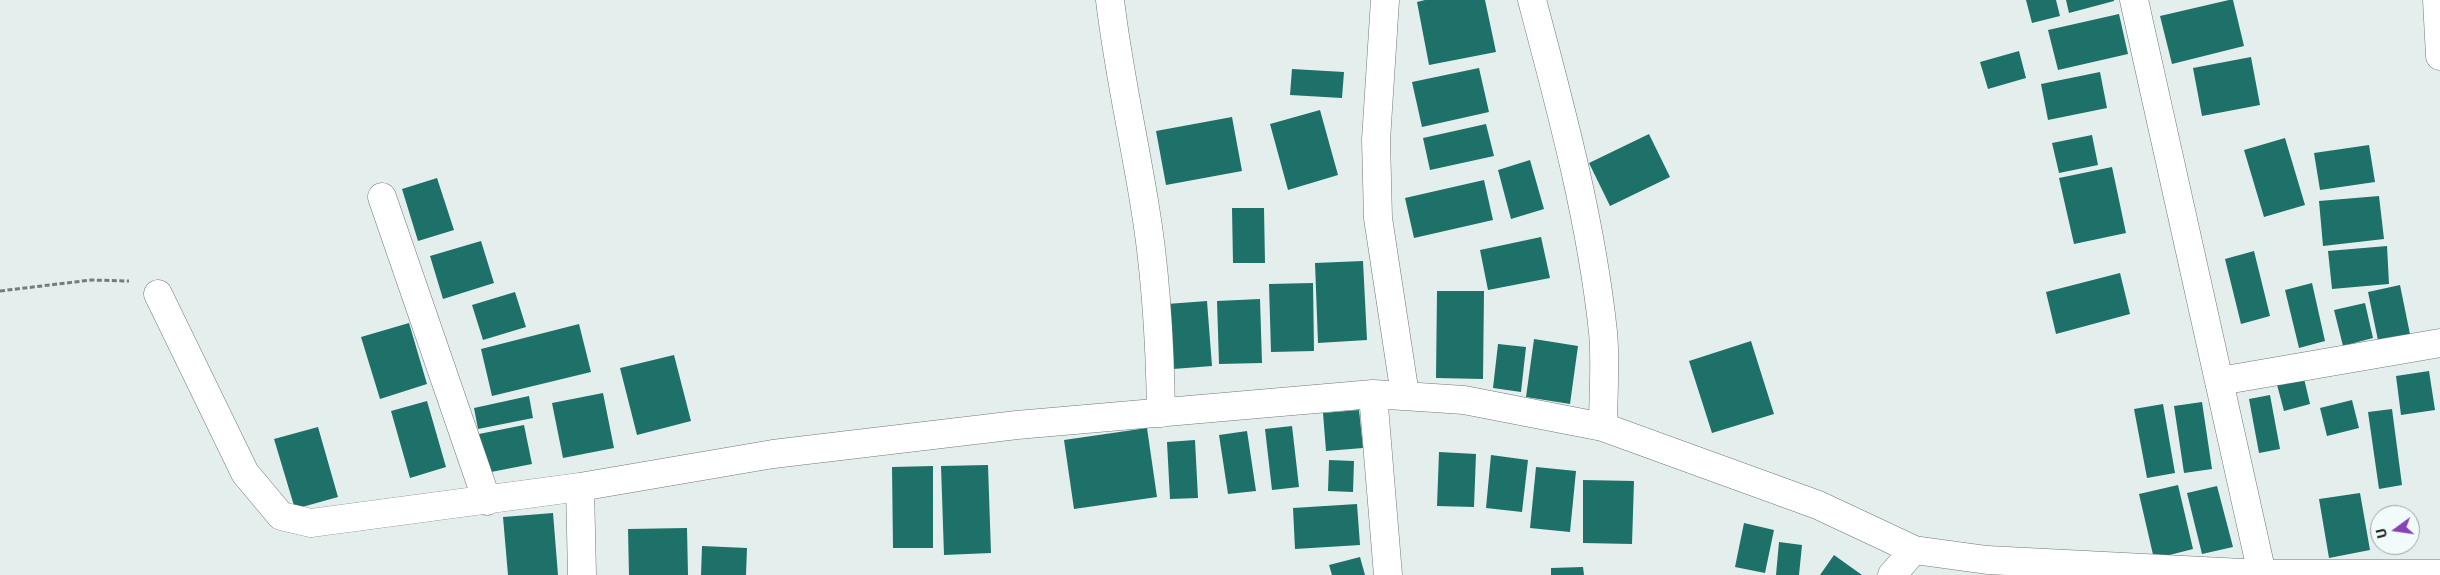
<!DOCTYPE html>
<style>
body{margin:0}
#map{position:relative;width:2440px;height:575px;overflow:hidden;background:#e4efed;font-family:"Exo 2",sans-serif}
canvas{display:block}
.north{position:absolute;left:2370px;top:505px;width:50px;height:50px;box-sizing:border-box;background:#f1fcfa;border:1px solid #9ba3a1;border-radius:50%;rotate:256deg;font-size:14px;font-weight:700;line-height:20px;text-align:center;color:#191d1c}
.north::after{content:'';display:block;margin:auto;width:18px;height:22px;background:#8942b5;clip-path:polygon(50% 0,100% 100%,50% 72%,0 100%)}
</style>
<div id="map">
<canvas width="2440" height="575"></canvas>
<div class="north">U</div>
</div>
<script>
const context = document.querySelector('canvas').getContext('2d');
context.lineJoin = 'round';
function paint(path, color) { context.fillStyle = color; context.fill(path, 'evenodd'); }
function strokePath(path, color, width, dash) { context.strokeStyle = color; context.lineWidth = width; context.lineCap = dash ? 'butt' : 'round'; context.setLineDash(dash || []); context.stroke(path); }
const building = new Path2D(`
 M1425,0H1485L1496,52L1429,65L1417,2Z
 M2026,0H2056L2060,16L2032,23Z
 M2066,0H2114V1L2069,13Z
 M2229,0H2233L2244,46L2172,64L2160,16Z
 M2119,14L2128,54L2058,70L2048,30Z
 M2019,51L2026,78L1988,89L1980,62Z
 M2251,57L2260,105L2202,116L2193,68Z
 M1479,68L1489,112L1422,127L1412,82Z
 M1292,69L1344,72L1342,98L1290,95Z
 M2100,72L2107,108L2048,120L2041,84Z
 M1320,110L1338,175L1288,190L1270,124Z
 M1232,117L1242,171L1166,185L1156,131Z
 M1486,124L1494,156L1430,170L1423,138Z
 M1649,134L1670,177L1610,206L1589,163Z
 M2092,135L2098,165L2059,173L2052,143Z
 M2285,138L2305,205L2264,217L2244,150Z
 M2369,145L2375,182L2320,190L2314,153Z
 M1530,160L1544,209L1511,219L1498,170Z
 M2112,167L2126,233L2074,244L2059,178Z
 M437,178L454,230L418,241L402,189Z
 M1484,180L1493,220L1414,238L1405,198Z
 M2379,196L2384,239L2323,246L2319,201Z
 M1232,208H1264L1265,263H1233Z
 M1541,237L1550,278L1488,290L1480,250Z
 M481,241L494,283L443,299L430,256Z
 M2387,246L2389,284L2332,289L2328,251Z
 M2254,251L2270,316L2241,324L2225,259Z
 M1363,261L1367,340L1318,343L1315,263Z
 M2120,273L2130,314L2056,334L2046,292Z
 M1313,283L1314,351L1271,352L1269,284Z
 M2312,283L2325,341L2299,348L2285,290Z
 M2400,285L2412,344L2380,350L2368,292Z
 M1437,291H1484L1483,379L1436,378Z
 M515,292L526,327L483,340L472,305Z
 M1260,299L1262,363L1219,364L1217,301Z
 M1207,301L1212,366L1173,369L1167,304Z
 M2365,303L2373,338L2343,346L2334,310Z
 M409,323L427,384L380,399L361,337Z
 M579,324L591,372L492,396L481,349Z
 M1534,339L1578,346L1570,404L1526,397Z
 M1751,341L1774,414L1712,433L1689,361Z
 M1498,344L1526,347L1521,392L1493,388Z
 M674,355L691,421L637,435L620,368Z
 M2429,371L2435,410L2401,415L2396,376Z
 M2303,374L2310,404L2284,411L2276,381Z
 M603,393L614,448L563,458L552,403Z
 M2270,395L2280,449L2259,453L2249,399Z
 M529,396L533,418L478,429L474,408Z
 M2352,400L2359,428L2327,436L2320,408Z
 M427,401L446,467L410,478L391,411Z
 M2202,402L2212,469L2184,473L2174,406Z
 M2163,404L2175,473L2147,478L2134,409Z
 M2392,409L2402,485L2379,489L2368,412Z
 M1359,410L1363,448L1326,451L1323,413Z
 M524,425L532,464L486,473L479,434Z
 M1292,426L1299,487L1272,490L1265,429Z
 M318,427L338,497L295,509L274,439Z
 M1147,428L1157,497L1074,509L1064,440Z
 M1247,431L1256,491L1228,494L1219,435Z
 M1195,440L1198,498L1170,499L1167,442Z
 M1439,452L1476,454L1474,507L1437,506Z
 M1491,455L1528,460L1522,512L1486,508Z
 M1329,460L1354,461L1353,492L1328,491Z
 M988,465L991,553L944,555L941,466Z
 M933,466V548H893L892,467Z
 M1536,467L1576,471L1570,532L1530,528Z
 M1583,480L1634,481L1632,544L1583,543Z
 M2178,485L2193,549L2154,559L2139,494Z
 M2217,486L2233,547L2202,554L2187,493Z
 M2360,493L2370,550L2329,558L2319,499Z
 M1357,504L1360,545L1295,549L1293,508Z
 M553,513L558,575H508L503,517Z
 M1744,523L1774,530L1765,573L1735,567Z
 M687,528L688,575H629L628,529Z
 M1779,542L1802,545L1799,575H1776Z
 M702,546L747,548L746,575H701Z
 M1834,555L1862,575H1820Z
 M1360,557L1365,575H1332L1329,565Z
 M1583,567L1584,575H1551V568Z`);
const path = new Path2D(`
 M0,291L91,280L129,281`);
const street = new Path2D(`
 M1110,0C1118,68 1133,134 1144,201C1156,271 1160,342 1161,413
 M1385,0L1376,140L1378,218L1405,395
 M1532,0C1561,109 1591,219 1603,332C1606,363 1603,396 1603,427
 M2134,0L2262,574H2440
 M2437,0L2440,56
 M382,197L487,501
 M158,294L245,473L281,516L311,523L580,487L773,454L1017,425L1373,394L1464,400L1603,427L1818,505L1914,550L1892,575
 M2220,381L2440,343
 M1373,394L1388,575
 M580,487L582,575
 M1914,550L1987,560L2262,574`);
paint(building, '#1d7168');
strokePath(street, '#6f7977', 29);
strokePath(path, '#757c7b', 3, [5, 2.5]);
strokePath(street, '#fff', 28);
</script>
